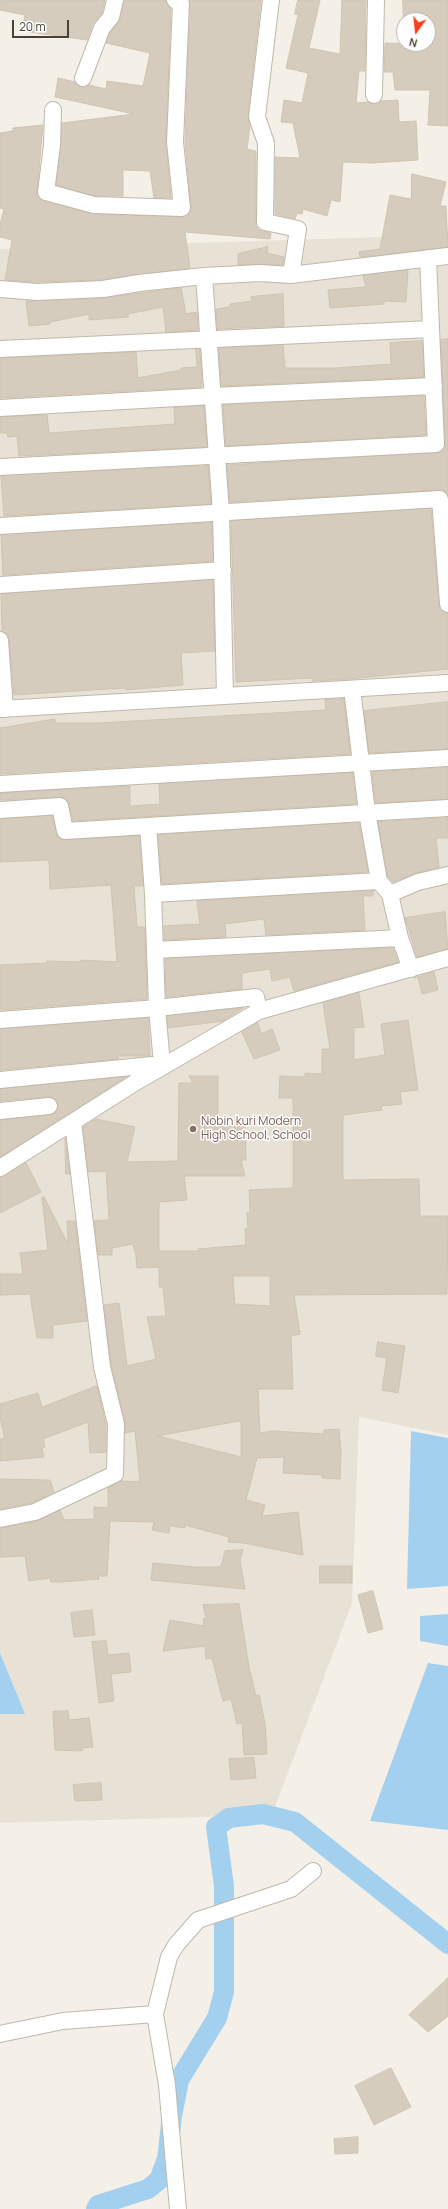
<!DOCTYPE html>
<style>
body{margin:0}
#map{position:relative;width:448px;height:2209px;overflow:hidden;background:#f4f0e8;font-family:Manrope,sans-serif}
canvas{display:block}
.north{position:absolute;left:396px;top:12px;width:40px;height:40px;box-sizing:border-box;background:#fff;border:1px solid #b5b3af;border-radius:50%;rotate:195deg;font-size:11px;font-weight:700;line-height:16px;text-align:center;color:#474136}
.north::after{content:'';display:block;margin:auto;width:14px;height:18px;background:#fa3e19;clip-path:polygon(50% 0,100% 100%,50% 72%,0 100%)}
.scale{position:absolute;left:12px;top:20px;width:57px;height:18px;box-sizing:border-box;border:2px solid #474136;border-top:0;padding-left:5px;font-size:12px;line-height:14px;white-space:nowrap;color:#474136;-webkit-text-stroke:3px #fff;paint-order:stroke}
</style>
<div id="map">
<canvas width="448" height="2209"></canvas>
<div class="north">N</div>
<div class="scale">20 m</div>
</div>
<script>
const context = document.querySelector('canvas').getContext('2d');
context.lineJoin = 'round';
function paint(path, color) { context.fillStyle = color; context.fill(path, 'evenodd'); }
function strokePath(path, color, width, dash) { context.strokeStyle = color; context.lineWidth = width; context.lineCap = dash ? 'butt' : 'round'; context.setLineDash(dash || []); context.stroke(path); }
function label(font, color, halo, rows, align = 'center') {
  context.font = font + ' Manrope,sans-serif'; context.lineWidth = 3; context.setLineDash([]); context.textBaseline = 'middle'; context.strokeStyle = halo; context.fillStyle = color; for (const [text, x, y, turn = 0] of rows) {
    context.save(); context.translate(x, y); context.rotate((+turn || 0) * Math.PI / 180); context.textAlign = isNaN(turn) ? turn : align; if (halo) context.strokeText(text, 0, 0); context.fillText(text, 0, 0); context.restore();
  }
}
const residential = new Path2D(`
 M448,235V1435L359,1417L352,1603L272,1815L0,1823V249Z`);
const water = new Path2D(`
 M411,1431L448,1438V1586L407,1589Z
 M448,1614V1646L420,1641V1616Z
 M0,1653L25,1714H0Z
 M428,1663L448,1666V1830L370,1821Z`);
const canal = new Path2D(`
 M96,2209L98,2205L148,2189L159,2180L167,2159L172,2116L179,2080L217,2018L224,1992V1886L216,1827L229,1818L263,1814L295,1822L448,1944`);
const building = new Path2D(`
 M0,0H105L102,13L93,24L87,40L22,31L25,15L0,10Z
 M124,0H166L171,9L166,142L171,198H154L150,171L123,170V196H95L56,185L62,123L134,114L55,97L58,78L75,82L79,87H84L89,85L106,89L107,81L143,86L150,53L106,43L110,33L120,20Z
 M190,0H261L248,116L250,125L247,149L256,151V226L259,230L271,233L270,239L185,232L190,268L102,280L37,282L5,280L12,240L0,237V224L4,209L0,208V133L13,131V128L43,125L37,191V196L43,201L94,214L182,217L190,213L191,207L185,142Z
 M298,0H320L309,48L340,54L342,0H366L365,71H359L356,103L368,102L374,104L381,101L398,100L399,122L416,121L418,160L372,163L343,162L340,202L331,200L327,216L303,209L302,214L297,213L295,219L275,214V157L300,158L293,123L281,122L284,100L302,103L308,73L286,68L298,15L295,14Z
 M403,0H448V126L428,125L430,90H395L393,72H384L385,43L428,44V20H404V33Z
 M412,174L446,182L440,206H446L448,247L360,257L359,252L380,249L390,195L411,199Z
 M268,247L267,253L284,257L283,265H238V254Z
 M408,270L406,302L384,301V304L330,308L328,290L366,287L363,276Z
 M181,288L186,314L197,312L198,330L166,332L163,307L128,314V317L89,320V314L50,322V324L29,326L26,301L103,298Z
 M283,294L284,326L217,329L216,309L230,307V304L252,301L251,297Z
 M448,339V494L439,490L230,502L227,465L441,452L445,444L441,340Z
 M422,341L424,377L221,386L219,348L283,345L285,368H335L391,364L390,343Z
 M196,349H200L202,387L0,398V358L136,352L138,378L181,370V368L197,367Z
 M424,396L426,435L226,446L223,405Z
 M204,406L207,447L19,456L17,436L8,437L7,433H0V417L47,415L49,433L175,424L174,408Z
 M208,466L211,504L4,516L1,476Z
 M431,509L439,605L440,610L448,613V669L349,679L312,681V678L236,682L231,521Z
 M212,523L213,561L3,575L1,535Z
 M213,580L215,651L181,653L183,685L126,690L124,688L14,695L9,639L8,635L2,631L1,594Z
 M344,699L350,754L0,774V728L55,719L56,723H99L326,710L325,700Z
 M448,702V749L369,753L364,711Z
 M448,768V799L375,803L372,772Z
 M353,773L356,804L73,821L69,804L63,797L0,800V793L130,786V806L160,804L159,784Z
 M52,816L56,833L61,840L139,836L143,886H134L137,927H145L147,999L0,1010V965L47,963V961L81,962V960L117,962L111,885L50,889L49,860L0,862V819Z
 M448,818V838H436L439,867L416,873L393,882L388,877L378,822Z
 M359,823L368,872L162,884L158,835Z
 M373,891V896H363L365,930L266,935L264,919L225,924L226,937L164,940V926L200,924L197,901Z
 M445,912L448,949L417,957L405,918Z
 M393,948L398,962L294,991L290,977L272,981L270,969L242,973V989L166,997L165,959Z
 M434,972L438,990L422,994L418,977L415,978Z
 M359,993L364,1027L354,1028V1060L385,1055L381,1024L408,1020L418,1090L400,1092L402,1104L381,1106L382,1110L343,1115V1180L419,1179L420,1216H448L447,1294L294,1295L300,1334L291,1336L293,1389H258L260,1433L273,1431L324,1434V1430L339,1429L341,1451L340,1479L322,1478V1475L283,1473L284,1457L257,1458L246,1500L265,1505L262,1516L298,1512L303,1555L244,1543L228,1542L229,1537L185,1525V1528L170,1526L169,1533L152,1530L154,1522L110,1521L107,1576H98L99,1579L61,1582H51L50,1578L29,1581L25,1556L0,1557V1528L37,1521L60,1510L64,1520L94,1519V1507L108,1508V1488L121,1481L140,1482L135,1431L125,1433V1422L111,1365L104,1305L119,1303L127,1366L156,1359L147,1317L166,1316L163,1287H159V1267L137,1268L136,1256L133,1244L112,1248V1255H98L94,1221L109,1220L106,1171L88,1172L83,1127L96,1119L135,1127L127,1162L178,1161L179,1083H193L189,1076H218V1126H245L246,1160H241L245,1176H184L187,1200L159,1202V1251H199L198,1249L246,1245L245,1229L248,1228L247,1213L250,1212L249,1190L293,1188V1098H279L280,1076L305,1077V1073L322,1074V1049H330L323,1003ZM233,1276H270V1306L235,1304ZM241,1421V1457L158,1436Z
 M243,1008L223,1021L168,1028L167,1016Z
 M148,1018L150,1056H117L119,1059L0,1070V1029Z
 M258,1023L261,1034L272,1029L280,1050L254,1059L242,1032Z
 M126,1077L0,1157V1120L50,1115L55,1113L58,1105L56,1100L48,1097L0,1101V1089Z
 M65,1138L70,1174H66Z
 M26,1163L41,1192L0,1213V1177Z
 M44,1197L68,1244L67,1221H75L87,1321L53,1325V1338H37L30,1294L0,1295V1274H23L20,1253L48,1250L42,1198Z
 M378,1342L405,1346L398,1393L382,1390L387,1358L376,1356Z
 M97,1386L106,1425V1452L90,1453L88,1422L43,1439L45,1447L42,1448L44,1457L0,1461V1439H5L0,1418V1404L38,1393L42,1407Z
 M0,1479L50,1480L54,1492L32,1503L0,1509Z
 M243,1550L240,1561L245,1589L151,1580L153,1563L194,1567H221L225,1551Z
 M320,1566H352V1583H320Z
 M373,1591L383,1629L368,1633L358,1595Z
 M239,1604L249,1667L256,1696L259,1695L265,1723L267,1754L244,1755L242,1723L237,1724L231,1699L223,1701L212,1658L206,1659L205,1646L163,1651L170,1620L204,1626L203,1619L206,1618L203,1605Z
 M92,1610L95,1635L74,1637L71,1613Z
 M106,1641L108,1655L129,1653L131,1672L111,1674L114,1701L99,1703L92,1642Z
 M68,1711L69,1720L89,1718L93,1747L82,1748V1751L55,1750L53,1712Z
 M254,1758L256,1778L231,1780L229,1759Z
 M101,1783L102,1800L75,1801L73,1785Z
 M448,1978V2016L428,2032L409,2015Z
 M391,2068L411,2107L374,2125L355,2086Z
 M358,2137V2153L335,2154L334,2139Z`);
const minor = new Path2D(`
 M271,0L257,117L266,143L265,222L298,229L291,275
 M83,78L102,28L111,17L115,0
 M374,95L376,0
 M53,110L52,145L46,192L94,205L182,208L175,142L181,4L175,0
 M204,276L221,512L225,696
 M0,289L37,292L103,289L139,283L204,276L260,273L291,275L448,256
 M0,349L431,329
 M0,408L213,396L434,386
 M0,467L436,444L428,258
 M0,526L440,499L448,604
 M0,585L223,570
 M0,640L5,709
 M352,689L367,812L379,881L390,894L400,938L411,969
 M0,709L448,683
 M0,784L448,758
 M0,810L60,806L65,831L448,808
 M148,826L153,894L379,881
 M153,894L155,950L400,938
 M390,894L418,882L448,875
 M0,1020L157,1008L155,950
 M158,1068L162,1064L157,1008L256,997L259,1011
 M0,1080L162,1064
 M0,1111L49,1106
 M0,1168L136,1082L259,1011L448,958
 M0,1519L35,1512L115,1474L116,1424L102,1367L73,1122
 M0,2034L63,2021L155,2014
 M178,2209L167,2085L155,2014L169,1957L176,1945L198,1920L291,1889L313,1871`);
const markers = [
 [193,1129,4,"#8d6e63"]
];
const educationNames = [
 ["Nobin kuri Modern",201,1122],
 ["High School, School",201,1136]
];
paint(residential, '#e8e2d6');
paint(water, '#a4d0f0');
strokePath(canal, '#a4d0f0', 20);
paint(building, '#d5ccbd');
strokePath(building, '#d0c4b0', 1);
strokePath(minor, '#bfb8aa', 18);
strokePath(minor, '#fff', 16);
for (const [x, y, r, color] of markers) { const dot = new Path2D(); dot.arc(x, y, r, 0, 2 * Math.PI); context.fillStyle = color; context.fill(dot); strokePath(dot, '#fff', 1.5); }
label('12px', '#785e54', '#fff', educationNames, 'left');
</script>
